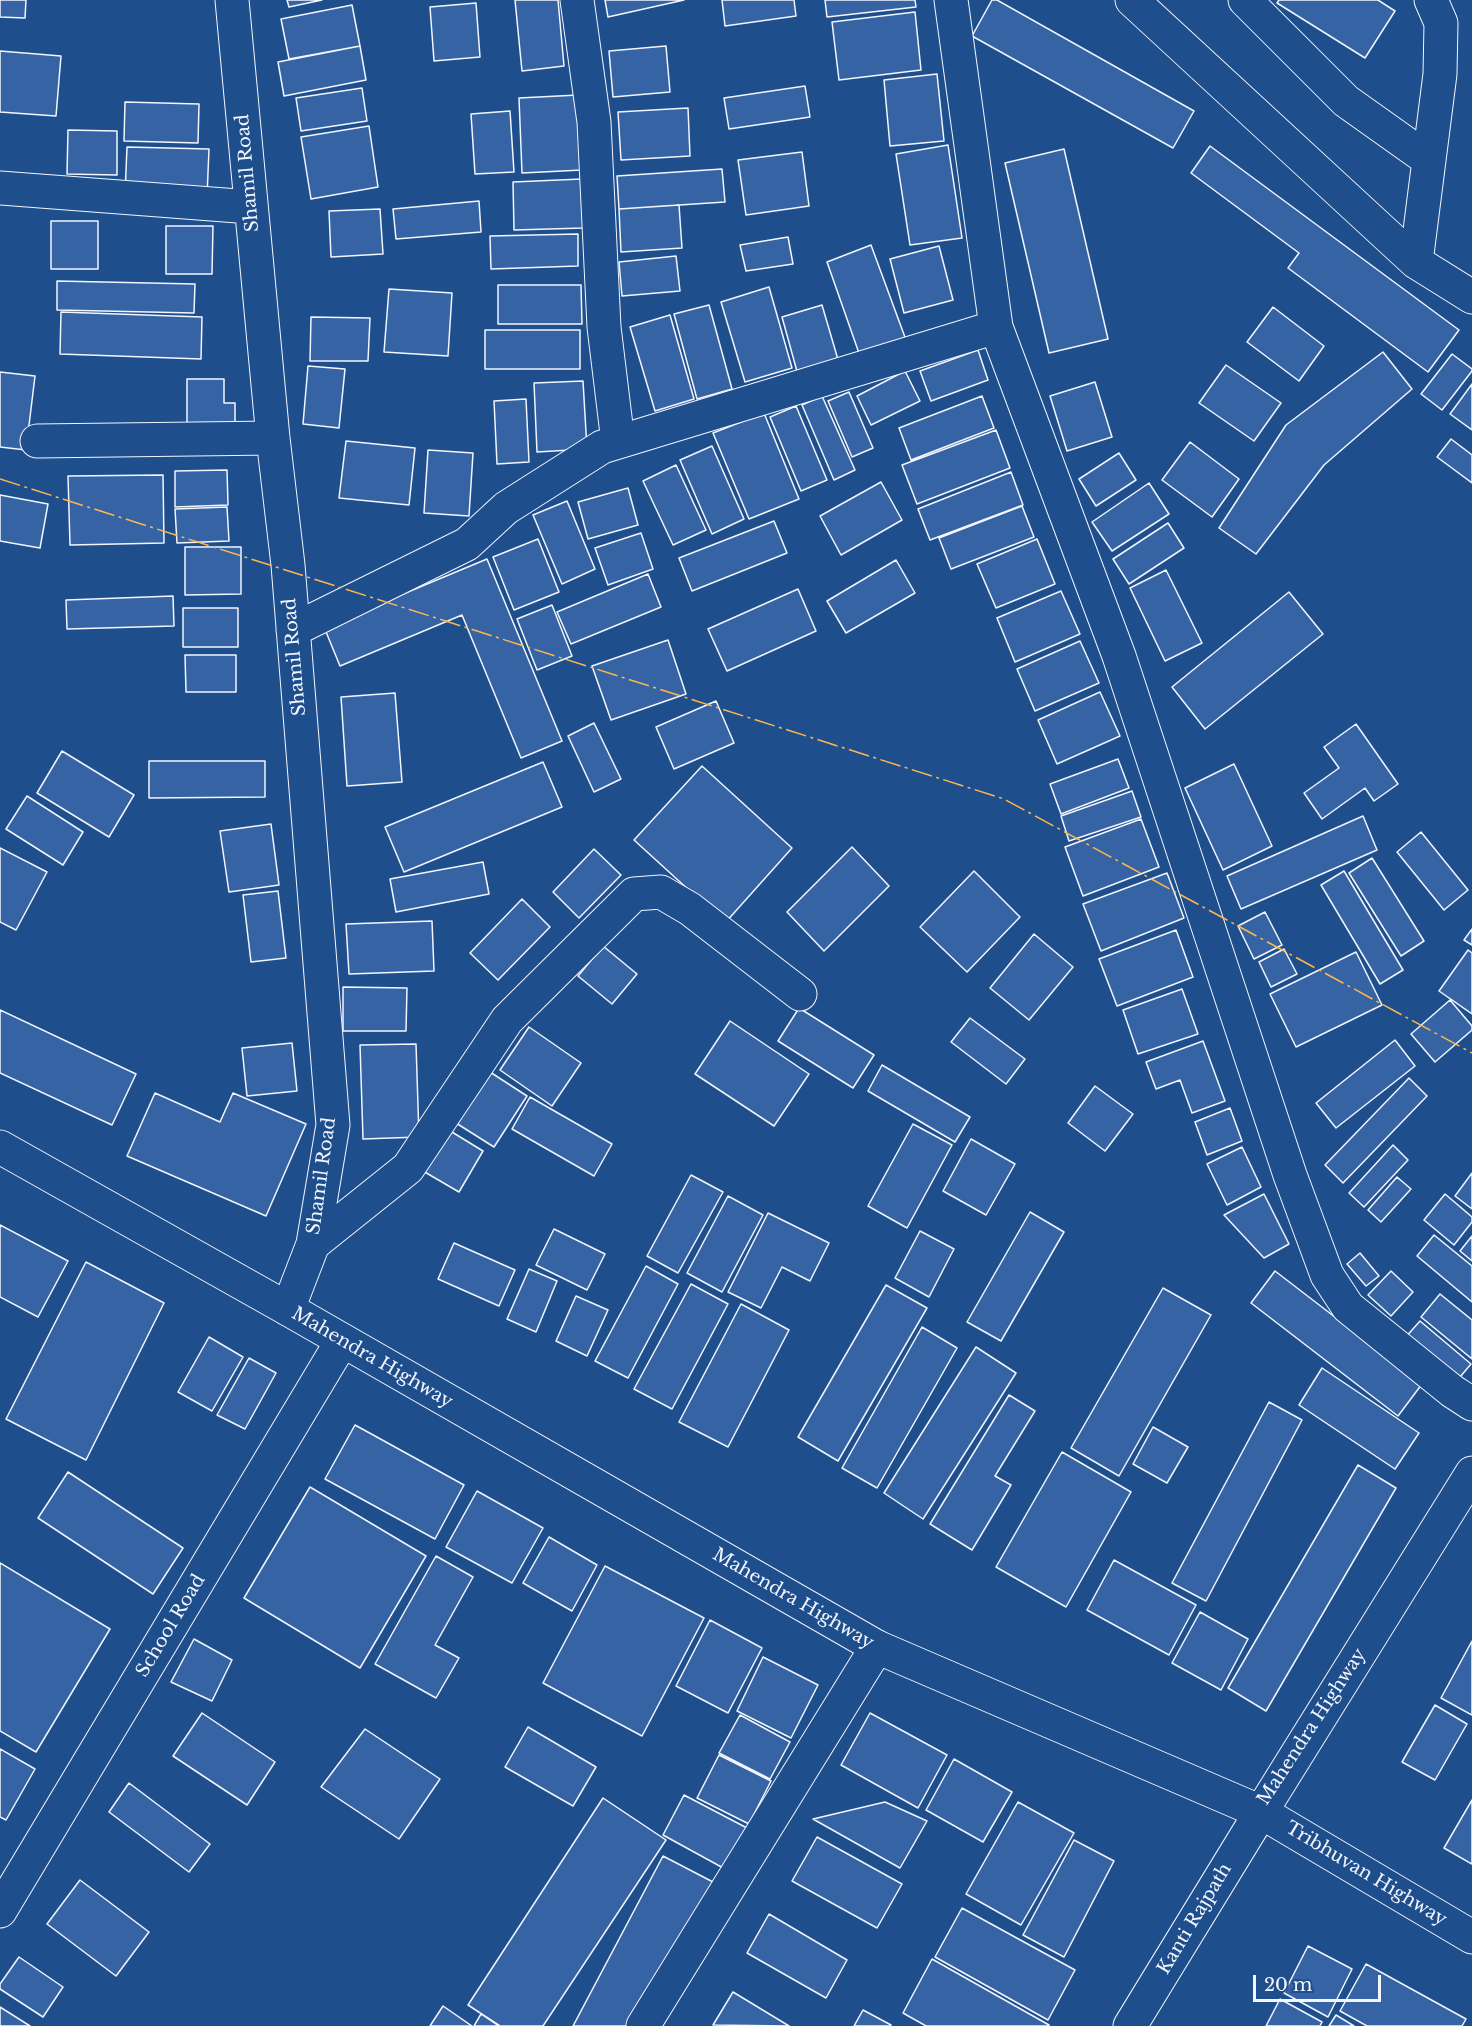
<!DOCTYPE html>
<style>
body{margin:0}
#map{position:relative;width:1472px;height:2026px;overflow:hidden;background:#1f4e8c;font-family:"Libre Baskerville",serif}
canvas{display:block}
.scale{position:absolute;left:1253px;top:1975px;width:128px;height:27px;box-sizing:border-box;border:3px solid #f2f6ff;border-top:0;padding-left:8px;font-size:18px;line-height:21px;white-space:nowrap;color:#f2f6ff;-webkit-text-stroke:4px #1f4e8c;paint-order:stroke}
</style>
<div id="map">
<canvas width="1472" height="2026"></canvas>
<div class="scale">20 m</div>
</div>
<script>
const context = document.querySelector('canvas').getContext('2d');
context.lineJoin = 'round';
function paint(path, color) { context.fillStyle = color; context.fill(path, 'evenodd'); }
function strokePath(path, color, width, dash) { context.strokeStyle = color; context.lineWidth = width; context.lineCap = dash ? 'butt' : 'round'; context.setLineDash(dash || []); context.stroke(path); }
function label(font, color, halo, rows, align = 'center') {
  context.font = font + ' "Libre Baskerville",serif'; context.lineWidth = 4.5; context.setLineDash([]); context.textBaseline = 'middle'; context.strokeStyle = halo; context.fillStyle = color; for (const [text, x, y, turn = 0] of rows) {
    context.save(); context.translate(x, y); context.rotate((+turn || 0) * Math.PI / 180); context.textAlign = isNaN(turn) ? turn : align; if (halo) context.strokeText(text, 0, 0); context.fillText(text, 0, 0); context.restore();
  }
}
const building = new Path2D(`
 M0,0H26L25,18L0,17Z
 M287,0H322L289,7Z
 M515,0H558L564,66L522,71Z
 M605,0H684L608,17Z
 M722,0H794L796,16L725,26Z
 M825,0H915L916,7L827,17Z
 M992,0H997L1194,111L1173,148L972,36Z
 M1279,0H1378L1395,11L1365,58L1277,3Z
 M476,3L480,57L434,61L430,7Z
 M352,5L360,46L289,59L281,19Z
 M915,12L921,70L839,80L832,22Z
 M360,46L366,80L284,96L278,62Z
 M666,46L670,92L613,97L609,51Z
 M0,51L61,56L56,116L0,112Z
 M937,74L944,141L890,146L884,80Z
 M805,86L810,117L729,129L724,98Z
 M362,88L367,121L301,131L296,98Z
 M578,95L582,170L522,173L519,98Z
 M125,102L199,104L198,143L124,141Z
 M688,108L690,156L621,160L618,112Z
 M510,111L514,172L475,174L471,114Z
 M369,126L378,187L311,199L301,137Z
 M68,130L117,131V175L67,174Z
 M948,145L962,238L910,245L896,154Z
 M1210,146L1459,330L1428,372L1288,268L1299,253L1191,173Z
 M127,147L209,149L207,197L125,195Z
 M1064,149L1108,339L1049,353L1005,163Z
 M802,152L809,206L746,215L738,160Z
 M722,169L725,202L619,209L617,176Z
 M582,179L584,228L514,230L513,182Z
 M479,201L481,232L396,239L393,209Z
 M679,205L682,248L621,252L619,209Z
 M380,209L383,254L331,257L329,211Z
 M51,221H98V269H51Z
 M166,226H213L212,274H166Z
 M578,234V266L491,269L490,236Z
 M788,237L793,264L746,271L740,245Z
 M871,245L906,340L860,356L827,262Z
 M939,246L953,300L904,313L890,259Z
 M676,256L680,291L622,296L619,262Z
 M57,281L195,284L194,313L57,310Z
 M498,285H581L582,324H498Z
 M769,287L792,368L745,382L721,302Z
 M389,289L452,293L448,356L384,352Z
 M709,305L732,389L697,399L674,314Z
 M822,305L839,363L798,375L782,317Z
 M1273,307L1324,346L1299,381L1247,342Z
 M61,312L202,317L201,359L60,354Z
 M670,315L694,399L655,411L630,327Z
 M311,317L370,318L368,361H310Z
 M485,330H580V369H485Z
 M978,350L988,380L931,401L920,371Z
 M1383,352L1412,389L1324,465L1256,554L1219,528L1286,425Z
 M1452,354L1472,369V371L1442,410L1421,394Z
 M1226,365L1281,403L1254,441L1199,403Z
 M308,366L345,369L339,428L303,424Z
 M905,371L920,401L871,425L857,396Z
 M0,372L35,376L26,450L0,447Z
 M187,379H224V403H235V437H187Z
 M583,381L587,449L537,452L534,383Z
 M1095,382L1112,437L1067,451L1050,396Z
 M1472,384V430L1450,414Z
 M849,392L873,448L852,457L828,401Z
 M822,396L855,470L834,480L802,405Z
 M982,396L994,428L911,460L899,428Z
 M526,399L529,462L497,464L494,401Z
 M796,406L827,480L801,491L770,417Z
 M764,413L799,499L749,519L713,433Z
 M996,430L1010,468L917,504L902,465Z
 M1451,439L1472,455V483L1437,457Z
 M346,441L415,448L409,505L339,498Z
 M1190,442L1239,479L1212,517L1162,480Z
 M712,446L744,519L712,534L680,460Z
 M428,450L473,453L469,516L424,513Z
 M1119,453L1136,480L1096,506L1079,479Z
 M676,465L706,530L673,545L643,481Z
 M227,470L228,505L175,507V471Z
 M1011,472L1023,505L930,540L918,509Z
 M163,475L164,543L70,545L68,476Z
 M881,482L902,520L841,555L820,516Z
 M1149,483L1169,514L1112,551L1092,522Z
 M628,488L638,525L588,539L578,502Z
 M0,495L48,504L40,548L0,541Z
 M567,501L595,569L562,584L533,515Z
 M1022,506L1034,537L951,569L939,538Z
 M227,507L229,541L177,543L175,509Z
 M774,521L787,553L692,591L679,558Z
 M1168,523L1184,548L1129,584L1113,559Z
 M641,533L653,569L608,585L595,548Z
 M538,539L559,592L514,610L493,557Z
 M1037,539L1055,584L996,608L977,564Z
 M185,547H241V594L185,595Z
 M487,559L562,741L521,758L462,615L340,666L324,627Z
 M896,560L915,593L846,633L827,601Z
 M1166,570L1202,643L1165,661L1130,588Z
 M648,574L661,607L571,644L557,612Z
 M798,589L816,631L727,671L708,629Z
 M1061,591L1080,634L1015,662L997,618Z
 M1289,592L1323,634L1205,729L1172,687Z
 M173,596L174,626L67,629L66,600Z
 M552,605L572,656L537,670L517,619Z
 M183,608H238V647H183Z
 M668,640L686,694L611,720L592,666Z
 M1080,641L1099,683L1035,711L1017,669Z
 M185,655H236V692H186Z
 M1100,692L1120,736L1057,764L1038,720Z
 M395,693L402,782L347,786L341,697Z
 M716,701L734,743L674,769L656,727Z
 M594,723L621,779L594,792L568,736Z
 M1356,724L1398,784L1374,801L1365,788L1322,819L1304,793L1339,768L1324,747Z
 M62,751L134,795L109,837L37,793Z
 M1118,759L1129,788L1061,814L1050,784Z
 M149,761H265V797L149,798Z
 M543,762L562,807L404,872L385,827Z
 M1234,764L1272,846L1223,870L1185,788Z
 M702,766L792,848L725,923L634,840Z
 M1132,791L1141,817L1069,841L1061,816Z
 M27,796L83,832L63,865L6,829Z
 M1363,816L1377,850L1241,909L1227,876Z
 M1141,819L1159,867L1083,896L1065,847Z
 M271,824L279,885L229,892L220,831Z
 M1421,832L1468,890L1444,910L1397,852Z
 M852,847L889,886L824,951L787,912Z
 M0,848L47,872L16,930L0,922Z
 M594,849L621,875L579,918L553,892Z
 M1372,858L1424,941L1401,956L1349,873Z
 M483,862L489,894L396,912L390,879Z
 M974,871L1020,917L967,972L920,927Z
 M1344,871L1403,970L1380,984L1321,885Z
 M1167,873L1184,918L1101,951L1083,904Z
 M278,891L286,958L251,962L243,895Z
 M522,899L550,927L498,980L470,953Z
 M1265,912L1282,945L1254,959L1238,926Z
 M432,921L434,971L349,974L346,924Z
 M1472,929V945L1464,940Z
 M1176,930L1193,977L1117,1006L1099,959Z
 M1034,934L1073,967L1029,1020L990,988Z
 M603,946L637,974L612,1004L578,976Z
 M1284,949L1297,974L1271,987L1259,962Z
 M1468,950L1472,953V1014L1439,991Z
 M1356,952L1382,1005L1296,1047L1270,994Z
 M343,987L407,988L406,1031H343Z
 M1182,989L1198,1034L1138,1054L1123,1010Z
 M1450,1000L1472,1026V1030L1435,1062L1411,1034Z
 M799,1008L874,1055L853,1088L778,1041Z
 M0,1010L136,1074L112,1125L0,1073Z
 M970,1018L1025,1059L1006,1084L951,1042Z
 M730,1021L809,1074L774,1126L695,1074Z
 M529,1027L581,1063L552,1106L500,1070Z
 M1395,1040L1415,1066L1336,1128L1316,1103Z
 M1203,1041L1225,1101L1192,1113L1180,1080L1156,1089L1146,1062Z
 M292,1043L297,1091L247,1096L242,1048Z
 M416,1044L419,1137L363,1139L360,1045Z
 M882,1065L970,1117L955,1142L868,1091Z
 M490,1072L527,1096L494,1147L456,1123Z
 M1409,1078L1427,1096L1343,1183L1325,1165Z
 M1095,1086L1133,1114L1105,1151L1068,1123Z
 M155,1093L220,1122L233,1093L306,1124L266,1216L127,1156Z
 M530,1097L612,1144L594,1176L512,1129Z
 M1230,1108L1242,1141L1207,1155L1195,1122Z
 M913,1124L952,1145L907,1228L868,1206Z
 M447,1129L483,1151L459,1192L423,1171Z
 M971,1139L1015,1164L986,1215L943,1191Z
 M1393,1145L1408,1160L1364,1207L1349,1193Z
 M1242,1147L1261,1187L1227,1205L1207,1164Z
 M1472,1173V1209L1455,1196Z
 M691,1175L723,1192L678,1273L647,1256Z
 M1397,1177L1411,1189L1381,1222L1368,1210Z
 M1264,1194L1289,1244L1264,1258L1224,1215Z
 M1445,1194L1472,1217V1222L1454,1245L1424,1220Z
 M728,1196L763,1215L722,1292L687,1273Z
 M1030,1212L1064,1232L1001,1341L967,1322Z
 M768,1213L829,1243L810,1281L782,1267L761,1308L728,1292Z
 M0,1225L68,1261L38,1317L0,1297Z
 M554,1229L605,1254L587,1290L536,1265Z
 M920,1231L954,1249L929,1297L895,1278Z
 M1434,1235L1472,1266V1302L1417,1256Z
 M1472,1236V1261L1460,1251Z
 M454,1243L515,1270L499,1306L438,1279Z
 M1360,1253L1379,1276L1366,1286L1347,1264Z
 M86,1262L164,1303L86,1460L6,1419Z
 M646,1266L678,1284L628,1378L595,1361Z
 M529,1269L557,1281L536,1332L507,1319Z
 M1275,1271L1422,1384L1398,1416L1251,1303Z
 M1391,1271L1413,1292L1391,1316L1368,1295Z
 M691,1284L728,1304L672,1409L634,1389Z
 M886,1285L927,1308L838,1461L798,1437Z
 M1163,1288L1211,1315L1119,1476L1071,1448Z
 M1440,1294L1472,1320V1359L1421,1317Z
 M576,1296L608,1310L587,1356L556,1341Z
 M741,1304L789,1330L728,1447L679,1422Z
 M1420,1321L1471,1364L1455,1383L1404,1339Z
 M922,1327L957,1348L877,1488L842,1468Z
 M209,1337L243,1357L212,1411L178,1392Z
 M976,1347L1016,1373L923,1519L884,1493Z
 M249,1358L276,1373L245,1429L217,1415Z
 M1322,1368L1419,1433L1395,1469L1299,1405Z
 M1009,1395L1035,1411L995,1476L1011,1485L972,1550L930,1524Z
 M1269,1402L1302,1420L1206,1601L1172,1583Z
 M355,1425L464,1485L435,1539L325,1479Z
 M1153,1427L1188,1447L1167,1483L1133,1464Z
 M1062,1452L1131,1492L1066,1607L996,1567Z
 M1358,1465L1396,1488L1266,1711L1228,1688Z
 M68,1472L183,1548L153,1594L38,1518Z
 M310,1487L426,1556L360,1668L244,1598Z
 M477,1491L543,1528L512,1583L446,1547Z
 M549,1537L597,1565L572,1611L523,1583Z
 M436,1556L473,1577L435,1645L459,1658L436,1698L375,1664Z
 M1114,1560L1196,1605L1169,1655L1087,1610Z
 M0,1563L110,1629L36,1752L0,1731Z
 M605,1566L704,1618L642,1736L543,1683Z
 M1200,1612L1248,1639L1221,1690L1172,1663Z
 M710,1620L762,1648L728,1713L676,1686Z
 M194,1639L232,1660L212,1701L171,1682Z
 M1472,1641V1715L1441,1698Z
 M763,1657L818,1685L791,1738L737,1711Z
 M1435,1705L1467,1724L1435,1780L1402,1762Z
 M202,1713L275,1762L247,1805L173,1756Z
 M870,1713L947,1755L918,1808L841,1765Z
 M740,1715L790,1742L770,1779L719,1753Z
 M528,1727L596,1767L573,1806L505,1767Z
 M365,1729L440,1779L399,1839L321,1787Z
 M0,1749L35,1769L6,1820L0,1817Z
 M719,1755L771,1781L749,1824L697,1798Z
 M954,1759L1012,1792L983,1842L926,1810Z
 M129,1783L210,1844L189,1872L109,1812Z
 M684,1795L747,1828L725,1869L663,1835Z
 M603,1798L666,1840L543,2026H500L468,2005Z
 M1472,1800V1864L1444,1848Z
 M885,1802L927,1821L900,1868L813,1819Z
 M1018,1802L1074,1833L1021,1925L966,1894Z
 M817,1837L902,1884L877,1928L792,1881Z
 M1074,1840L1114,1861L1064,1957L1023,1935Z
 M663,1856L713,1882L638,2026H573Z
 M80,1880L149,1932L116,1976L47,1924Z
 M962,1908L1075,1970L1048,2020L935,1957Z
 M769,1914L847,1960L826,1998L747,1953Z
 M1308,1946L1352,1969L1328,2017L1284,1993Z
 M19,1957L63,1987L43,2017L0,1989V1984Z
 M932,1959L1049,2025V2026H926L903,2013Z
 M1366,1964L1466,2019L1462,2026H1367L1340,2011Z
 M733,1992L789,2026L713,2025Z
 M1280,1999L1322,2022L1320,2026H1266Z
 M443,2006L472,2026H430Z
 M0,2007L30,2026H0Z
 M863,2010L891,2025L890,2026H854Z
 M481,2014L499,2026H474Z
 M1336,2015L1354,2026H1329Z`);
const minor = new Path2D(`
 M232,0L273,438L288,565L333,1125L313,1244L288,1309
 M577,0L594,122L604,327L618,442
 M951,0L996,327L1119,656L1290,1175L1327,1275L1348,1307L1452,1391L1472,1404
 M1132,0L1416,262L1472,297
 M1245,0L1346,101L1429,160
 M0,188L251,207
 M1416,262L1440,74L1441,23L1431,0
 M37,441L273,438
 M293,630L467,544L506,508L602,447L996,327
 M313,1244L408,1168L507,1020L634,894L661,892L690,909L800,994
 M0,1911L342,1341
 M643,2026L877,1647`);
const primary = new Path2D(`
 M1130,2026L1261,1812L1472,1937`);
const trunk = new Path2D(`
 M0,1147L288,1309L877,1647L1261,1812L1472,1473`);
const power = new Path2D(`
 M0,479L1004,799L1472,1053`);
const streetNames = [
 ["Shamil Road",248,173,-95],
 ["Shamil Road",295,657,-95],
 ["Shamil Road",322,1176,-82],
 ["Mahendra Highway",372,1358,30],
 ["Mahendra Highway",793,1599,30],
 ["School Road",171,1626,-59],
 ["Mahendra Highway",1312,1727,-57],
 ["Tribhuvan Highway",1366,1874,31],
 ["Kanti Rajpath",1195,1919,-59]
];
paint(building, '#3563a3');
strokePath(building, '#f2f6ff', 1.5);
strokePath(minor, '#f2f6ff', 35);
strokePath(primary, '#f2f6ff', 35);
strokePath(trunk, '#f2f6ff', 35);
strokePath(minor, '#1f4e8c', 33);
strokePath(primary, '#1f4e8c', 33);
strokePath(trunk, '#1f4e8c', 33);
strokePath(power, '#ffb74d', 1.5, [21, 4.5, 3, 4.5]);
label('18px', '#f2f6ff', '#1f4e8c', streetNames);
</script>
